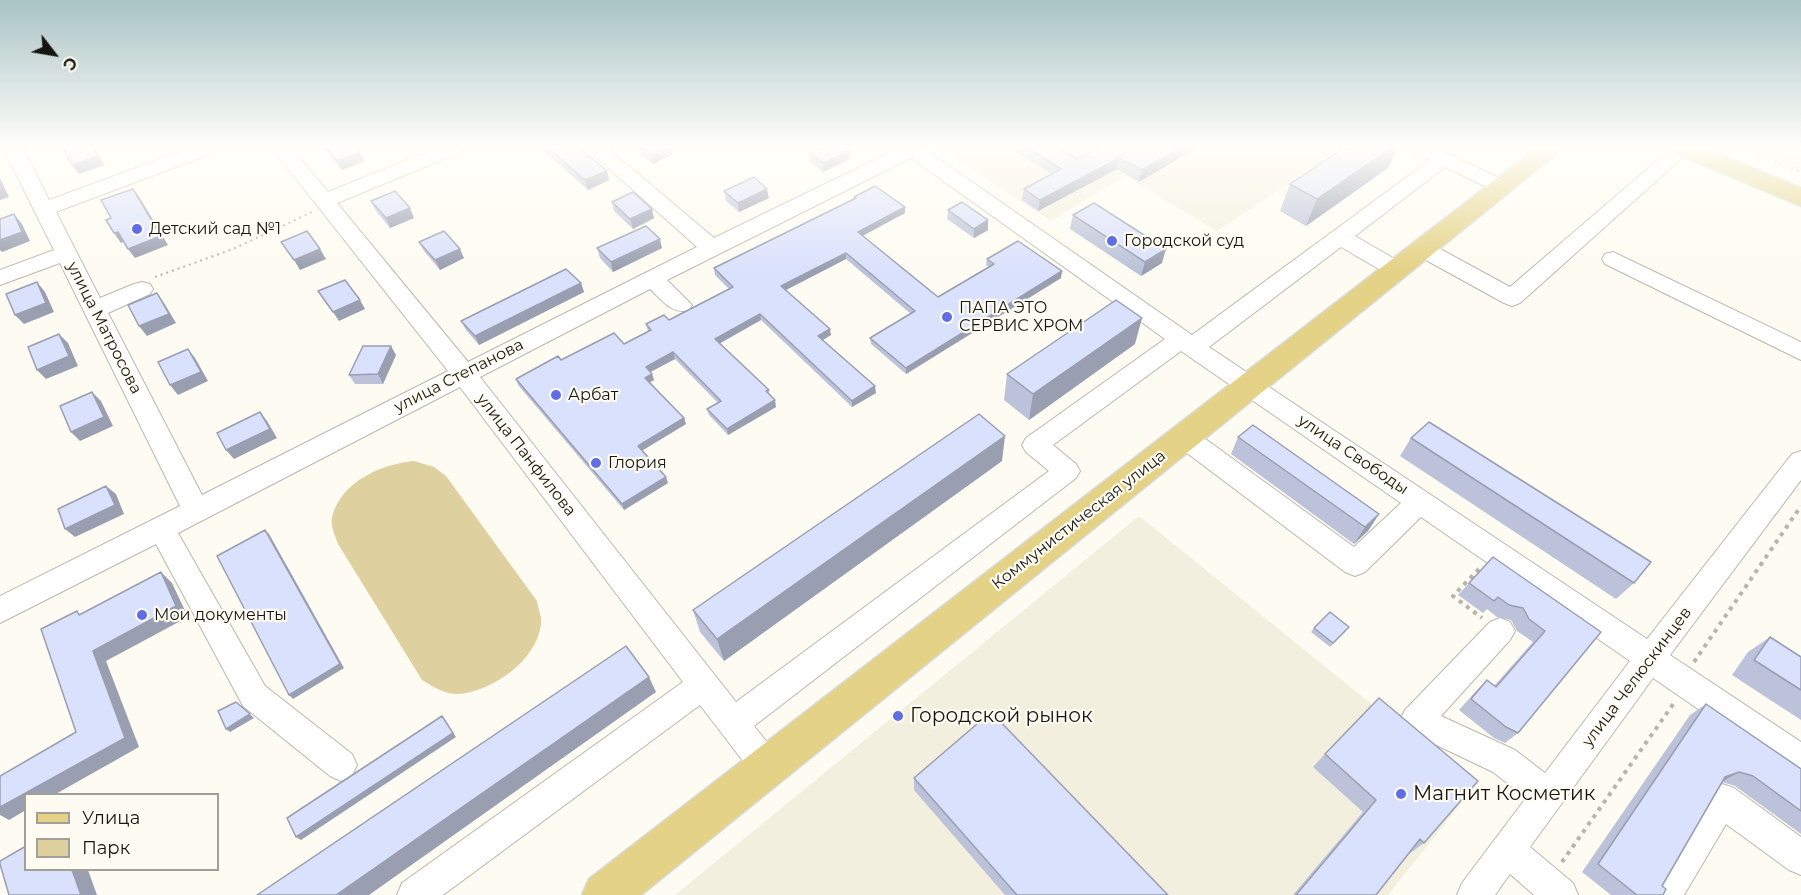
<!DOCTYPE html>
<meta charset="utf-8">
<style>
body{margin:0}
#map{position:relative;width:1801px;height:895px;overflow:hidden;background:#fefcf2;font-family:Montserrat,sans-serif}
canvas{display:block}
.legend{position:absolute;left:24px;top:793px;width:195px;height:78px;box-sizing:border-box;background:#fefcf2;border:2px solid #a1a098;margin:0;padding:8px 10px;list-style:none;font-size:18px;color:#161512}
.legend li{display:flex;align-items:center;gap:12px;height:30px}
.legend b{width:30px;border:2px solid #a1a098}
.north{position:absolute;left:24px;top:24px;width:60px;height:60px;-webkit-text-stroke:4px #fefcf2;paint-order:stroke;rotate:121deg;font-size:16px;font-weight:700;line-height:24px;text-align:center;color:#161512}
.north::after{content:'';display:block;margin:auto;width:21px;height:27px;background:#161512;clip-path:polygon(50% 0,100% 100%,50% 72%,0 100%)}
</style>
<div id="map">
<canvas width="1801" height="895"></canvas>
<ul class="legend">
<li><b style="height:8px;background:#e4d286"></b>Улица</li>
<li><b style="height:16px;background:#dfd19f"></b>Парк</li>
</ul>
<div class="north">С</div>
</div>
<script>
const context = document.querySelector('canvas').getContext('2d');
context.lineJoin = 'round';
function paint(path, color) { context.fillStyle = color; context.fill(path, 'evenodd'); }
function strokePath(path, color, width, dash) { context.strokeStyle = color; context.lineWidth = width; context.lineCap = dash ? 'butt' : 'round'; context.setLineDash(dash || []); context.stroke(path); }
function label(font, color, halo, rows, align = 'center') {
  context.font = font + ' Montserrat,sans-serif'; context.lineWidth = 4.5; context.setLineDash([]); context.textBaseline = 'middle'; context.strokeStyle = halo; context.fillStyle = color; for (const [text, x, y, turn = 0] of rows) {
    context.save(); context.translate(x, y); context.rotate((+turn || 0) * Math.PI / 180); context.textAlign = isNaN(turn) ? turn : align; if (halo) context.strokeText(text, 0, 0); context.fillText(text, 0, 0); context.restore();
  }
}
const built = new Path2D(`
 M1344,146L1217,231L1125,176L1051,221L938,147Z
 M1746,146H1801V170Z
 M1139,516L1474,787L1388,895H675Z`);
const green = new Path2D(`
 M414,461L434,467L446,476L537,601C538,608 542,617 541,624C537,660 494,690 460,694C446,695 433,687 422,680L338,544C335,535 330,526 332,517C341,481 382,464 414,461Z`);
const pathFar1 = new Path2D(`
 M1639,146L1654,152
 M1742,146L1801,172
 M155,277L233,249L312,212`);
const path = new Path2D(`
 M1479,569L1453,596L1482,618
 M1694,662L1801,506
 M1562,862L1674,703`);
const minor = new Path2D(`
 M2,146H22L49,200L196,146H224L221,150L56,212L100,298L134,284L142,282L150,284L153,289L150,294L108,313L202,495L448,371L270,146H290L328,192L442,146H469L466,150L337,203L468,362L697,247L584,146H605L714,238L899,148L897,146H929L926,150L1192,335L1430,160L1410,150L1407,146H1432L1509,183L1512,187L1509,191H1495L1445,167L1355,236L1405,265L1408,270L1405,275L1397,277L1389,275L1341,247L1209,347L1647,639L1792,454L1801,451V480L1670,655L1801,742V777L1790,772L1653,678L1530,847L1573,883L1578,895H1534L1510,874L1495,895H1457L1462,883L1526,798L1493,772L1405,730L1400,720L1405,710L1490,622L1500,618L1510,622L1515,631L1510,640L1441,716L1515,750L1545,773L1630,661L1421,517L1365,572L1355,576L1345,572L1175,444L1171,437L1175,430L1184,427L1193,430L1354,547L1401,503L1181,351L1053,445L1076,464L1080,471L1076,478L754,726L778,756L783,767L778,778L767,783L756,778L700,705L443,895H397L402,883L683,682L460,387L178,533L265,686L352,754L357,765L352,776L341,781L330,776L243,706L156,544L0,623V596L180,506L60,263L0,285V270L54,250ZM911,158L1165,339L1026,438L1022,445L1026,452L1049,471L736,702L480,377L650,289C662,300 672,315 689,310L692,305L667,280Z
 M1674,146L1693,148L1520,303L1512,306L1504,303L1415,254L1412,249L1415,244H1431L1510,287Z
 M1613,252L1801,342V360L1605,264L1602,259L1605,254Z
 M1722,784L1734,788L1801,837V875L1789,870L1726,824L1684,895H1647L1710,788Z`);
const major = new Path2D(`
 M1539,146H1566L641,895H582L589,879Z
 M1667,146H1700L1801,188V206L1670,151Z`);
const wall = new Path2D(`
 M325,146L365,161L342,170L329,155Z
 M538,146H577L607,171L609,180L588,190Z
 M634,146H671L672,155L653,164L635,149Z
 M818,146H845L850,159L823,172L809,161V152L820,147Z
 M1007,146H1055L1077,159L1102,146H1196L1195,149L1139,182L1117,169L1038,211L1022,200L1024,189L1051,174Z
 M1347,146H1398L1388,168L1306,226L1280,211L1290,184Z
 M724,191L769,198L739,212L726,201Z
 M854,197L905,213L863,236L938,297L989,267L986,265L987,259L1061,278L906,374L871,344L870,338L911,314L846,259L786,290L831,335L823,340L876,393L852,407L761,320L720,343L769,390V394L776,407L728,435L709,415L707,409L718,403L675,359L651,372L654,380L650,382L684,418L686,424L642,450L668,483L624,510L518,385L516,379L561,360L624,344L648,331L646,324L669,320L729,289L715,275L714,268L854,199Z
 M371,201L414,218L390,228L376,211Z
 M612,202L654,218L633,229L614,211Z
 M948,210L988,220V230L974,238L947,219Z
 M1073,215L1162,263L1141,276L1070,229Z
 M419,242L464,258L440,270L424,251Z
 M597,248H662L613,272L600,258Z
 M581,283L584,292L479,345L466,330L461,321Z
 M1135,344L1029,420L1004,400L1007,374Z
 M396,355L383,384H355L349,375Z
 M1238,437L1379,514L1368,531L1354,544L1231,454Z
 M1411,438L1634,583L1616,599L1400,456Z
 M1002,461L724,661L700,632L693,610Z
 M1469,583L1601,632L1518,733L1505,743L1494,738L1459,710L1475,692L1487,680L1494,686L1533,642L1517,631L1511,620L1497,617L1487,609L1483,613L1458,595Z
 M1314,628L1346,631L1330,647L1311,632Z
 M1770,637L1801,657V720L1732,675L1748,652Z
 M1706,704L1801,769V834L1735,786L1722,782L1662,886L1663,895H1611L1582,872L1690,715Z
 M1325,754L1424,843L1409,854L1376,895H1293L1363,812L1313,767Z
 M914,778L1168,895H1005L914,790Z`);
const shadedWall = new Path2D(`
 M92,146L96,150L105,165L79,174L72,165Z
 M669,146H671L672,155L653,164L650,154Z
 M1184,146H1196L1195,149L1139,182L1142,170Z
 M1394,146H1398L1388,168L1306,226L1317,199Z
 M850,150V159L823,172V163Z
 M360,152L365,161L342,170L337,161Z
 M1119,158L1117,169L1038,211L1040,200Z
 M607,171L609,180L588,190L585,180Z
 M0,178L9,197L0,200Z
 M133,189L140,198L168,245L135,258L128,249Z
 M767,189L769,198L739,212L738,203Z
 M905,207V213L858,238V232Z
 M410,208L414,218L390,228L386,218Z
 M652,209L654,218L633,229L630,219Z
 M14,214L22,224L30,241L2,252L0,250V240Z
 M988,220V230L974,238V229Z
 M118,232L126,241L121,243L114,233Z
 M660,239L662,248L613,272L611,262Z
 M320,249L326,259L300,270L294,260Z
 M460,249L464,258L440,270L435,260Z
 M1166,249L1162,263L1141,276L1145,262Z
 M846,253V259L782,292L781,286Z
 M1062,271L1061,278L906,374V368Z
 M37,282L45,292L54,312L24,324L15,315Z
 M581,283L584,292L479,345L475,336Z
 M157,293L164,303L176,323L147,336L139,326Z
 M360,300L365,309L339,321L333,312Z
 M760,314L761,320L717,345L715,339Z
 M1142,318L1135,344L1029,420L1033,394Z
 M830,329L831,335L819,342L818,336Z
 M59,334L68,343L78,366L46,379L37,370Z
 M391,346L396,355L383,384L378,374Z
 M188,349L195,358L208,381L178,395L170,385Z
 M673,352L675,359L648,373L646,367Z
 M652,374L654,380L647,384L645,378Z
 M875,386L876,393L852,407V401Z
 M92,392L101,401L113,426L80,441L71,432Z
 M775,400L776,407L728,435L727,429Z
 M260,412L267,421L277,438L234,459L226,450Z
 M684,418L686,424L640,452L638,446Z
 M1005,436L1002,461L724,661L717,639Z
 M666,477L668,483L624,510L622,504Z
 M106,486L116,494L124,514L75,537L65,529Z
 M1379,514L1368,531L1354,544L1365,527Z
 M265,530L269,534L344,668L293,699L289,695Z
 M161,572L172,583L188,617L106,661L139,747L54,795H26V810L9,820L0,815V807L125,738L93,651Z
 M649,677L656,692L369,895H336Z
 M236,702L254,718L230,732L226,729Z
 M442,716L456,737L301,840L296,837Z
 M1739,772L1721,782L1725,777Z
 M72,870H88L97,895H81Z`);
const building = new Path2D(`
 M62,146H92L98,156L72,165Z
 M325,146H355L360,152L337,161Z
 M546,146H577L607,171L585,180Z
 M641,146H669L650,154Z
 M822,146H845L850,150L823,163L809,152Z
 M1026,146H1055L1077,159L1102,146H1184L1142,170L1119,158L1040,200L1024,189L1061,169Z
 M1347,146H1394L1317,199L1290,184Z
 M754,177L767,189L738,203L724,191Z
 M875,186L905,207L858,232L938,297L994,264L987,259L1018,241L1062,271L906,368L870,338L915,311L846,253L781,286L830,329L818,336L875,386L852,401L760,314L715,339L769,390L766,391L775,400L727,429L707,409L721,401L673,352L646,367L652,374L645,378L684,418L638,446L666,477L622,504L516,379L558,356L561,360L614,333L624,344L651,330L646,324L664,315L669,320L733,287L714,268L856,198L854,197Z
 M133,189L161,236L128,249L118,232L114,233L106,220L111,218L101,200Z
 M395,191L410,208L386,218L371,201Z
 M633,192L652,209L630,219L612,202Z
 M962,202L988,220L974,229L948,210Z
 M1094,203L1166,249L1145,262L1073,215Z
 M14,214L22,232L0,240V219Z
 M646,226L660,239L611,262L597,248Z
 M307,231L320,249L294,260L281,242Z
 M444,231L460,249L435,260L419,242Z
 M566,269L581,283L475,336L461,321Z
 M345,280L360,300L333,312L318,291Z
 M37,282L46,303L15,315L6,294Z
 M157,293L169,314L139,326L128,305Z
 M1116,300L1142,318L1033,394L1007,374Z
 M59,334L69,356L37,370L28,347Z
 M363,346H391L378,374L349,375Z
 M188,349L201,372L170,385L158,362Z
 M92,392L104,417L71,432L60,406Z
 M260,412L270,429L226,450L217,433Z
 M979,414L1005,436L717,639L693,610Z
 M1429,422L1651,562L1634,583L1411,438Z
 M1253,425L1379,514L1365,527L1238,437Z
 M106,486L115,505L65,529L58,509Z
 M265,530L340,664L289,695L217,556Z
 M1493,557L1601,632L1518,733L1506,727L1471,699L1487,680L1496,687L1545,631L1529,619L1523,608L1509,605L1498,597L1494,601L1469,583Z
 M161,572L176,606L93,651L125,738L0,807V776L76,732L41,629L77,611L79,615Z
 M1330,612L1349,627L1333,643L1314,628Z
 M1770,637L1801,657V690L1754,660Z
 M626,646L649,677L336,895H257Z
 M1379,698L1478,781L1424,843L1420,839L1376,895H1296L1376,800L1325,754Z
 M236,702L250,714L226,729L218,711Z
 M1706,704L1801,769V811L1753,776L1739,772L1725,777L1662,886L1666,889L1663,895H1637L1598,864Z
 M991,712L1168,895H1017L914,778Z
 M442,716L453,733L296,837L287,818Z
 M26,846V870H72L81,895H9L0,864V861Z`);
const markers = [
 [137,229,6,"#616de5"],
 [1112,241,6,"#616de5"],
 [947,317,6,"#616de5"],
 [556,395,6,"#616de5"],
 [596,463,6,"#616de5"],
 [142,615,6,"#616de5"],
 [898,716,6,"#616de5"],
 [1401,794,6,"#616de5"]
];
const poiNames = [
 ["Детский сад №1",149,229],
 ["Городской суд",1124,241],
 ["ПАПА ЭТО",959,308],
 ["СЕРВИС ХРОМ",959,326],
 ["Арбат",568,395],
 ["Глория",608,463],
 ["Мои документы",154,615]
];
const streetNames = [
 ["улица Матросова",104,328,63],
 ["улица Степанова",459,376,-27],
 ["улица Панфилова",526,455,52],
 ["улица Свободы",1353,455,34],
 ["Коммунистическая улица",1079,520,-38],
 ["улица Челюскинцев",1637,677,-53]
];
const nearPoinames = [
 ["Городской рынок",910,716],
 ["Магнит Косметик",1413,794]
];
paint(built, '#f3efde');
paint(green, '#dfd19f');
strokePath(minor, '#bab7ae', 2);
strokePath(major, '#dadad9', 3);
strokePath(pathFar1, '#b6b4ac', 2, [2, 4]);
strokePath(path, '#b6b4ac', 4, [4, 5]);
paint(minor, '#fff');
paint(major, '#e4d286');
paint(wall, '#bbc2d9');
paint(shadedWall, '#999eb0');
paint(building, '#dae1fc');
strokePath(building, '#999eb0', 1.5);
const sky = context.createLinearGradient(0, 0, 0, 271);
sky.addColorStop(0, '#aac3c5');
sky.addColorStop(0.54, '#fffef9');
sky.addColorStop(1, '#fffef900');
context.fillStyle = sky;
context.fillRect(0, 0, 1801, 271);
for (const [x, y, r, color] of markers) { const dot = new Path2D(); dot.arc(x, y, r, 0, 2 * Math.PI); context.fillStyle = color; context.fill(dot); strokePath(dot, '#fefcf2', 2); }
label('16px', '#161512', '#fefcf2', poiNames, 'left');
label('16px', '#161512', '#fefcf2', streetNames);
label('20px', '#161512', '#fefcf2', nearPoinames, 'left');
</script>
